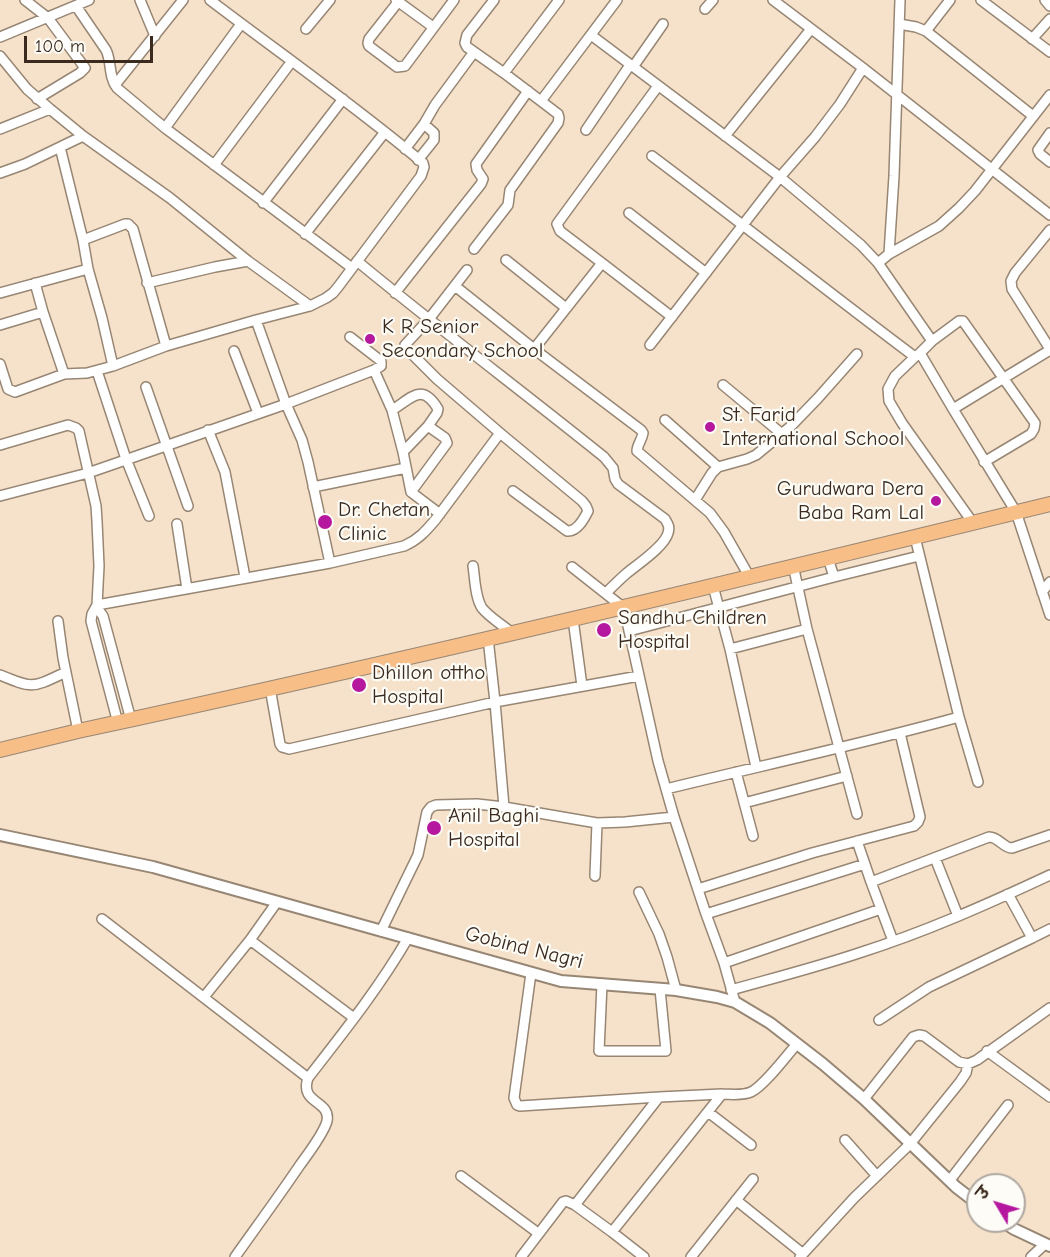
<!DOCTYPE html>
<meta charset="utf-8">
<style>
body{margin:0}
#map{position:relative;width:1050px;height:1257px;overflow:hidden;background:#f6e2ca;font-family:"Comic Neue","Playpen Sans Deva",sans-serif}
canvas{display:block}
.north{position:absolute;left:966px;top:1173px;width:60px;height:60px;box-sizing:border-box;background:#fdfcf7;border:2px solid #afa8a0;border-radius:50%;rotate:308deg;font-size:16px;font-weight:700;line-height:24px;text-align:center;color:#3b2a1e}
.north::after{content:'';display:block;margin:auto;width:21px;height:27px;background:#b5179e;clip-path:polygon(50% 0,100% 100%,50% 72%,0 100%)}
.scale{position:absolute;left:24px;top:36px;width:129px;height:27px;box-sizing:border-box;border:3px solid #3b2a1e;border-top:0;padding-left:8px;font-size:18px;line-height:21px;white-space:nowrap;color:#3b2a1e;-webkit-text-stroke:4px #fdfcf7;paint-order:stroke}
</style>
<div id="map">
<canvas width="1050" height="1257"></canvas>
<div class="north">उ</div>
<div class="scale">100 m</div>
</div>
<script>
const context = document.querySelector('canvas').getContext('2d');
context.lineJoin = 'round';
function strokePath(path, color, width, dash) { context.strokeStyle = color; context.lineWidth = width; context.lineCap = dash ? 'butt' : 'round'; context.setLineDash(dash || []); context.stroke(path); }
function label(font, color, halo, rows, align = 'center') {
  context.font = font + ' "Comic Neue",sans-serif'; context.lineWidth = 4.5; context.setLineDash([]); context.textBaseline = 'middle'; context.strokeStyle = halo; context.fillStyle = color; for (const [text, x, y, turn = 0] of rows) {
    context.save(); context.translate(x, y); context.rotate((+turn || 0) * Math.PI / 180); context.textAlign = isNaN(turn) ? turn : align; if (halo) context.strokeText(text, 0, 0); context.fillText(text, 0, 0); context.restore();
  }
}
const minor = new Path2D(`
 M25,0L48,18L85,68L80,73L37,99
 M140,0L155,36
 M396,0L433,27
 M773,0L863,68L1050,215
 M900,0L894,176L889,254L878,263L932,341L920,353L953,409L1016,512L1050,615
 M981,0L1050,52
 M1045,0L1050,6
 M398,2L369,39L368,43L369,46L397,67L405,66L454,0
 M76,6L106,50C112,62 108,76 117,88L165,128L352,268
 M705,9L713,0
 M899,24L916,27L926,31L1033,116
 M306,29L330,0
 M926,31L950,0
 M591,35L780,177L861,245L878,263
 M0,37L89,0
 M1032,39L1050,19
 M0,56L27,89L50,109L83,136L170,198L248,261L310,306
 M633,67L663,24
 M504,73L559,0
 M115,85L183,0
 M541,101L617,0
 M165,128L241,24
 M0,129L50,109
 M586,130L630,65
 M1050,133L1038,150L1040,154L1050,162
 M725,136L811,29
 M60,147L83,240L88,269L102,318L113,366
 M405,149L424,124L435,105L474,52
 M652,156C740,222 827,291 915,357
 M418,160L434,140V133L424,124
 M214,165L292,61
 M0,173L25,164L83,136
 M263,203L343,99
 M629,213L706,273
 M1050,230L1015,273L1011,281L1012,289L1050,349
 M305,234L385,132
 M83,240L125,224H128L133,229L166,346
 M474,249L508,205L510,190L558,123L559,118L558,114L504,73L467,47L465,43L467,35L494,0
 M889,254L939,226L959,208L975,191L1050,95
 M506,260L566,308
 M357,261C438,328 522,391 604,457L613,468L615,479L618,484L665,519C668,524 670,527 668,533C665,546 638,564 627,573C620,579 613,586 606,593
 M602,263L560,231L557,224L658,86
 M467,270L429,319L405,345L408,350L437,379L500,433
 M35,283L43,312L64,374
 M147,283L215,267L248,261
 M455,286L534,349L641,430L643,433C642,440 637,445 637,451L710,513L724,532L749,576
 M0,293L88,269
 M395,293L481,184L483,179L477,170L476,164L528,91
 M256,320L286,404L302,440L308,462L330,563
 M0,325L43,312
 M932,341L959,321H963L1035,423L1034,429L1031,434L984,462
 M650,345L780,177L815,137L840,104L863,68
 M534,349L602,263L672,317
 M234,351L258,413
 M917,355L895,376L888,389L889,401L902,423L973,523
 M0,364L8,389L15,392L64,374L87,373L113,366L166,346L256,320L310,306L326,298L333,293L338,287L421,176L424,167L423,163C354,105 281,54 210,0
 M374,370L392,410L403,452L411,492L440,514
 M97,371L126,459L149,516
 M723,385L782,434
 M146,387L188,506
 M953,409L1050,350
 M392,410C412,398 422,382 438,409L437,413L428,426
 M665,420L718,467
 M208,430L225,472L245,577
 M0,445L68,425L76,428L79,431L96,506L97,521L99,566L97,605L92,614L91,621L118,723
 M403,452L428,426L445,438L447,443L411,492
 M313,487L406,468
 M0,496L88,473L286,404L374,370L381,366V361L350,337
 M695,500L712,473L718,467L747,459L756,455L790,427L818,398L857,354
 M177,524L187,589
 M915,537L959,717L978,782
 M793,565L807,629L857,814
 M473,566C475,579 475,597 482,608C490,618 503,625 512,633
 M572,567L624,608L658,761L674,817L706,914L724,963L735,1002
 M834,577L919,556
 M713,586L730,649L756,767
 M1042,592L1050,582
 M97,605L330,563L404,546C418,540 426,531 436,519L500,433L582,501L586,506L588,511C584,519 577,532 567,531L513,491
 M97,608L103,616L131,720
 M573,619L582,686
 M58,621L63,658L78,731
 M629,631L834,577L828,558
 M488,638L495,702L504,807
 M730,649L807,629
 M0,675C34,689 32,688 66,672
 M270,688L280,744L282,747L289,749L495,702L639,676
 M736,772L753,836
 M666,789C764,765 862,744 959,717
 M744,803L847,776
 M857,841L871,882L893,941
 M935,858L958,916
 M595,876L597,823
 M871,882L989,837C999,837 1003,848 1012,848L1050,835
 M698,889L812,853L914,826L918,822L920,817L900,733
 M639,892L659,934L667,957L676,990
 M1008,894L1032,938L1050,929
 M706,914L865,864
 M102,919L308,1078
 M381,931L418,855L427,812L431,807L436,805L477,804L504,807L597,823L625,822L674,817
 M250,940L354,1018
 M724,963L881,909
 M531,973L514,1098L517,1105L520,1106L659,1097L722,1094
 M602,984L599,1051H666L660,989
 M731,990C774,978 817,967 859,953C925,932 988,904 1050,875
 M204,997L250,940L277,902
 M879,1020L929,987L1032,938
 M987,1051L1050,1097
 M864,1099L913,1037L919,1035L924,1036L959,1062L968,1064L977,1060L1050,1008
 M708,1112L751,1145
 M845,1140L877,1176
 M461,1176L538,1233
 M950,1180L1008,1105
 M736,1200L802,1253
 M575,1205L659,1097
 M612,1232L644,1257
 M235,1257C257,1226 279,1196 300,1165C308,1154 324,1133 327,1121C331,1100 299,1104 308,1078C343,1033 379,988 408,938
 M521,1257L563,1202L566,1201L575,1205L612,1232L722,1094C731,1094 742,1096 751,1092C764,1086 786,1056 797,1044
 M691,1257L753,1179
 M800,1257L854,1198L910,1144L960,1082L966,1073L968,1064
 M1031,1257L1045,1244`);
const tertiary = new Path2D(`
 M0,835L153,867L561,981L676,990L717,997L735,1002L770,1023L823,1064L864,1099L956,1187L978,1204
 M1002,1221L1014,1229L1050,1246`);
const primary = new Path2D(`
 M0,750L78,731C403,661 727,583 1050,504`);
const markers = [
 [370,339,6,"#b5179e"],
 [710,427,6,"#b5179e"],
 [936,501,6,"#b5179e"],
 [325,522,8,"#b5179e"],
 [604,630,8,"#b5179e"],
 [359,685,8,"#b5179e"],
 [434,828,8,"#b5179e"]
];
const poiNames = [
 ["K R Senior",382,327],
 ["Secondary School",382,351],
 ["St. Farid",722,415],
 ["International School",722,439],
 ["Gurudwara Dera",924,489,"right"],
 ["Baba Ram Lal",924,513,"right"],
 ["Dr. Chetan",338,510],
 ["Clinic",338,534],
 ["Sandhu Children",618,618],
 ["Hospital",618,642],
 ["Dhillon ottho",372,673],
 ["Hospital",372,697],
 ["Anil Baghi",448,816],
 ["Hospital",448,840]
];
const streetNames = [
 ["Gobind Nagri",524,948,14]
];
strokePath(minor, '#988674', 12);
strokePath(tertiary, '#988674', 14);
strokePath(primary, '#988674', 16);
strokePath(minor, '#fff', 9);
strokePath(tertiary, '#fff', 10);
strokePath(primary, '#f7be88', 14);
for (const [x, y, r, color] of markers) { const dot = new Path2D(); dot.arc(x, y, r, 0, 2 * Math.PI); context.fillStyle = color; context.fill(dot); strokePath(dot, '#fdfcf7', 2); }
label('21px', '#3b2a1e', '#fdfcf7', poiNames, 'left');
label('21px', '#3b2a1e', '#fdfcf7', streetNames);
</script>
